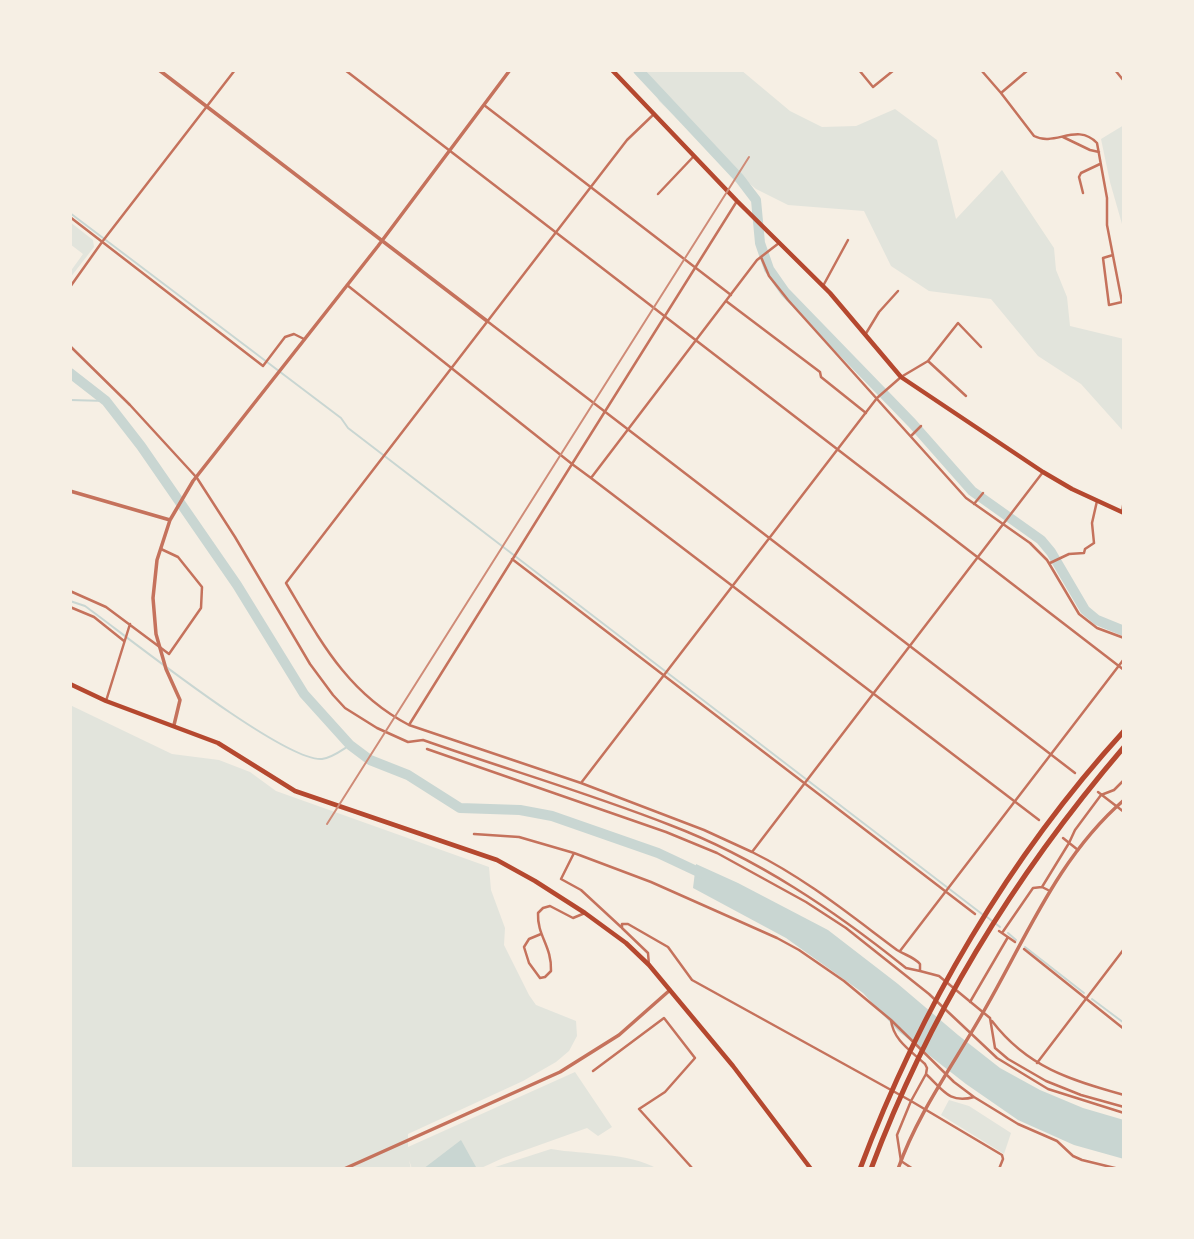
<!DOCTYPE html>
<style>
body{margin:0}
#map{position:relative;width:1194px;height:1239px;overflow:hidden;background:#f6efe4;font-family:"Noto Sans",sans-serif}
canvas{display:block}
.frame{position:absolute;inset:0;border:72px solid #f6efe4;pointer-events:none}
</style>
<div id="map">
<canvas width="1194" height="1239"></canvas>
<div class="frame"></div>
</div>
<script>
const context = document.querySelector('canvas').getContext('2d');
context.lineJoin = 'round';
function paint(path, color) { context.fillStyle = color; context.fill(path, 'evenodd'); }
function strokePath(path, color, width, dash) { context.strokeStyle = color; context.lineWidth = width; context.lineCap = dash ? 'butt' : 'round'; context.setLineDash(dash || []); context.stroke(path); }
const green = new Path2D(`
 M644,70H741L790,111L822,127L856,126L895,109L937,140L956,219L1002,170L1054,248L1056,270L1067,297L1070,326L1124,339V432L1081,384L1038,356L991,299L929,291L891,266L864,211L788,205L756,189L703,144L659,101Z
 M1124,125V231L1110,182L1101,139Z
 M70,222L93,240L94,247L70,278V272L83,254L70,244Z
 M70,705L172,754L219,760L250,772L276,791L489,867L491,890L505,928L504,945L529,995L536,1005L576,1021L577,1036L569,1051L556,1062L523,1081L408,1134V1147L575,1072L612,1127L598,1136L587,1128L503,1158L479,1169H412L409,1160L411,1169H70Z
 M949,1100L969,1106L1011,1133L1004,1154L941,1115Z
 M551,1149C586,1155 627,1152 658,1169H489Z`);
const water = new Path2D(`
 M696,864L738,883L828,930L898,984L958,1035L1000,1068L1040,1090L1083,1108L1124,1120V1159L1074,1145L1018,1120L966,1084L898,1031L863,993L786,938L693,888Z
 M461,1140L476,1167L423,1169Z`);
const stream = new Path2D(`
 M70,213L341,418L348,428L982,914
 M70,400L106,401
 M70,601L85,606C124,634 283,762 322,759C332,758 342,750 350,745
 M987,917L1000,927
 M1008,933L1016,940
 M1025,947L1084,993
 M1092,999L1124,1023`);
const river = new Path2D(`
 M638,70L740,179L756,200L760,243L769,269L785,292L912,423L972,491L1041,540L1051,552L1085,610L1097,620L1124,631
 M70,373L106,401L141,446L237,585L304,694L350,745L370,760L408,775L460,808L520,810L552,816L658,853L707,876`);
const minor = new Path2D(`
 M345,70L1124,670
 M859,70L873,87L894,70
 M981,70L1001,93L1028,70
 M1115,70L1124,81
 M1001,93L1034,136C1055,147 1077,122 1097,143L1107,198V225L1122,302L1109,305L1103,258L1113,255
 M484,105L731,295
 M654,114L627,140L286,583C320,640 347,693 409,725L572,464L591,478L757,260L779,243
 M1063,137L1090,150L1099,152
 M1083,193L1079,177L1081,173L1100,164
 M658,194L694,156
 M70,217L263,366L285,337L294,334L304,339
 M761,257L769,276L788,300L966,498L1030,543L1047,560L1079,614L1097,628L1124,638
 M347,285L572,464L737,201
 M823,286L848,240
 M70,287L102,242L235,70
 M726,301L820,372L821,377L866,413
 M487,321L1075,773
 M865,335L879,312L898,291
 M70,346L130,405L197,478L235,537L310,664L333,695L345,708L377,728L408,742L423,740C505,769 589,793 670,825C757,858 835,911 906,968L920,971
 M928,361L958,323L981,347
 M911,436L921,426
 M1043,472L752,852C805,878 850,915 897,950C905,955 914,957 920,964V971L939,976L990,1018L995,1048L1008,1059L1046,1081L1081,1095L1124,1107
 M591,478L1039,820
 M974,504L983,493
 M1122,512L1124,500
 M512,559L975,914
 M1050,563L1069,554L1084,553L1085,549L1094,543L1092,523L1097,501
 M70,591L106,607L169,654L201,608L202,587L178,557L161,549
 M70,607L94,617L124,641
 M106,701L130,624
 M409,725L581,783L877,398L901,377L928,361L966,396
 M427,749L666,832L717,853L806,902L846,928L929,994L997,1058L1048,1089L1124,1113
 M581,783L704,830L752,852
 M1098,792L1124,812
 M474,834L519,837L574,853
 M1063,838L1078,850
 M1042,887L1069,843L1075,830L1101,795L1114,790L1124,780
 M621,927L581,890L561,879L574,853L651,882L777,938L799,950L844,981L891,1020
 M999,931L1015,942
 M1002,933L1033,888L1042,887L1048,890
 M541,934L529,939L524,947L529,963L540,978L545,977L551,971C552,946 537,936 538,913L543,908L550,906L573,918L585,913
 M1024,949L1124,1029
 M900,951L1124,659
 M649,965L648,953L622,928V924H628L668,947L692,980L911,1101L897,1135L901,1161L913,1169
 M970,1002L1008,937
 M992,1021C1027,1067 1070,1080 1124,1095
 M1037,1063L1124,949
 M593,1071L664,1018L695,1058L665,1092L639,1109L693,1169
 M926,1074L927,1068L925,1064C911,1051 893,1040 891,1020L954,1082L974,1097C949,1104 943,1090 926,1074L911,1101L1002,1155L1003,1159L999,1169
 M974,1097L1018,1124L1057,1141L1073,1156L1082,1160L1119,1169`);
const tertiary = new Path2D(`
 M159,70L487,321
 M70,491L170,520
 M174,725L180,700L166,669L156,634L153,598L157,560L170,520L193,481L378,246L510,70
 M344,1169L560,1072L619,1035L670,990
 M898,1169C918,1112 956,1061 985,1009C1027,936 1059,856 1124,800`);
const secondary = new Path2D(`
 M612,70L737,201L830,293L901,377L1043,472L1072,489L1124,513
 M70,684L106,701L218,743L295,791L497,860L535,881L585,913L626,943L649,965L733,1066L811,1169`);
const motorway = new Path2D(`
 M860,1169C920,1009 1009,857 1124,731
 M871,1169C929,1014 1017,872 1124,747`);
const rail = new Path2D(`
 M327,824L749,157`);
paint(green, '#e2e4dc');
paint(water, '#c9d6d2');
strokePath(stream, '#c9d6d2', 2);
strokePath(river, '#c9d6d2', 10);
strokePath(minor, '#c5725c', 2.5);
strokePath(tertiary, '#c5725c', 3.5);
strokePath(secondary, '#b5482f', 4.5);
strokePath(motorway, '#b5482f', 5);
strokePath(rail, '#cf8b77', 2);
</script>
